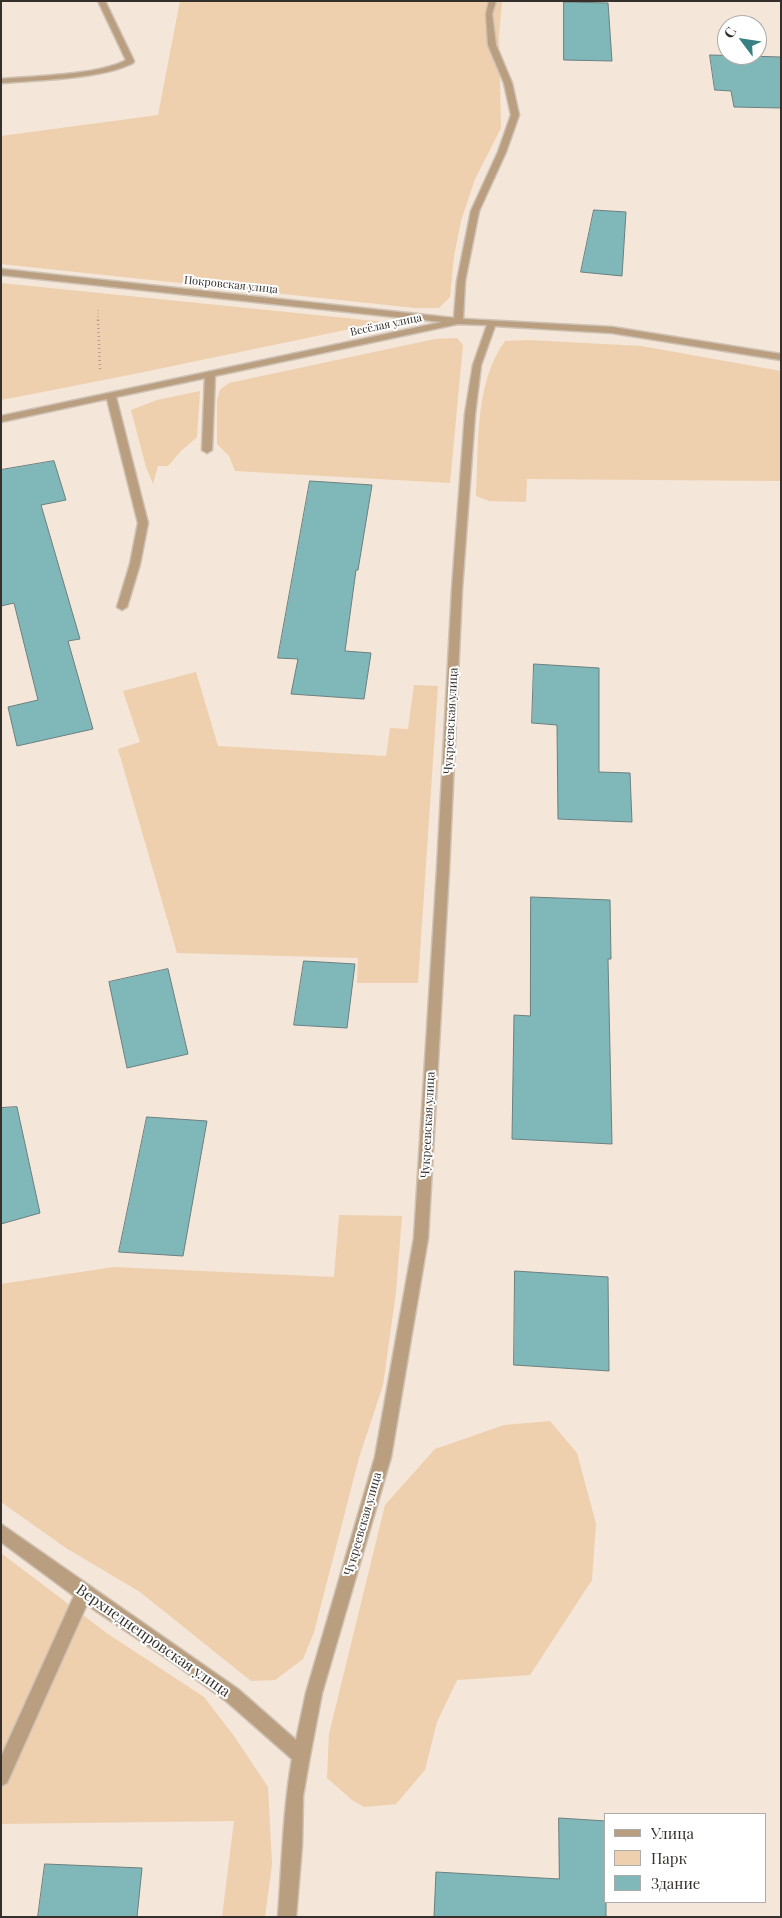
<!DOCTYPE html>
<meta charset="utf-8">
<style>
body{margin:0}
#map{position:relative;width:782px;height:1918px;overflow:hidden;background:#f4e6d8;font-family:"Playfair Display",serif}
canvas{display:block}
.frame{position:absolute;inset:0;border:2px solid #35302b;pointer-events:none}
.legend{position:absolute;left:604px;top:1813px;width:162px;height:90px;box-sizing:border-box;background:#fff;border:1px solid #aeacaa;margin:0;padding:6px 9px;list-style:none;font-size:15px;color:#35302b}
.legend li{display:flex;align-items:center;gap:10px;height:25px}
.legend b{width:25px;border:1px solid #aeacaa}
.north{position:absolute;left:717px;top:15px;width:50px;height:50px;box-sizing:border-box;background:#fff;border:1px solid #aeacaa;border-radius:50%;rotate:301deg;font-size:14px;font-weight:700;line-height:20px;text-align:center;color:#35302b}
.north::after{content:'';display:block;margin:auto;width:18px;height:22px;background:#378083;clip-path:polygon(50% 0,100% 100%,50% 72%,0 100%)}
</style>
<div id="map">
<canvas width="782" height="1918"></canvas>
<div class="frame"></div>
<ul class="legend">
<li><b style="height:6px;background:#ba9e80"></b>Улица</li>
<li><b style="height:14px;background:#eecfae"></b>Парк</li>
<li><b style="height:14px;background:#80b8ba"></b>Здание</li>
</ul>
<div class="north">С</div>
</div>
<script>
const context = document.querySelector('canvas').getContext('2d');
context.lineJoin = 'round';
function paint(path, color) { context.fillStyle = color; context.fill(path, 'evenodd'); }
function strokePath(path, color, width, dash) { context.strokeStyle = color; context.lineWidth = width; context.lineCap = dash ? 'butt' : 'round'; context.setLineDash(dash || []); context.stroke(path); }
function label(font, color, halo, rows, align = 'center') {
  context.font = font + ' "Playfair Display",serif'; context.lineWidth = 4; context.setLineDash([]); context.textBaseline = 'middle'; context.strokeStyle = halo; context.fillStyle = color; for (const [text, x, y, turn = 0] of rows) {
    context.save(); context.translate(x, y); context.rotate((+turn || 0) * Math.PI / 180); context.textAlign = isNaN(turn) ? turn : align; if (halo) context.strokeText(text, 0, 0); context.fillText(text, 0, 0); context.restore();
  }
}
const green = new Path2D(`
 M180,1H502L499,36L501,128L475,179L461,221L454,256L450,297L439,308H415L1,264V136L158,115Z
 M1,283L385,322C257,348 129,376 1,400Z
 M457,338L463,345L450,483L235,471L229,456L217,444V400L220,390L229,383L435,339Z
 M528,340L641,346L781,371V481L527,479L526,502L489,501L476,496C479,445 474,384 505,341Z
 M200,391L197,437L181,451L168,466H158L153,484L146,467L131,410L157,400Z
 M196,672L218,746L386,756L390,728L408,729L414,685L438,686L418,983H357L358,958L177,953L118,749L140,742L123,691Z
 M339,1215L402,1216L396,1292L383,1385L359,1458L314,1632L303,1659L275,1680L251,1681L140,1592L66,1548L1,1502V1284L114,1267L334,1277Z
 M550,1421L577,1453L596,1524L592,1580L530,1675L457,1680L437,1722L425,1770L396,1804L364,1807L352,1800L327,1778L329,1734L385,1505L435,1449L504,1425Z
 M1,1553L108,1634L204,1697L234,1736L268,1787L272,1864L265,1917H222L234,1821L1,1824Z`);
const building = new Path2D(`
 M564,2L608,3L612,61L564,60Z
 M710,55L781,57V108L734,107L731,91L715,90Z
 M594,210L626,212L622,276L581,272Z
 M54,461L66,500L41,505L80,639L68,641L93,729L17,746L8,707L38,700L14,603L1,606V470Z
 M310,481L372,485L358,570H356L345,651L371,653L364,699L291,694L298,659L278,658Z
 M534,664L599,668V772L630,773L632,822L558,819L557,725L532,723Z
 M531,897L610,900L611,959H608L612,1144L512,1139L514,1015L530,1016Z
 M304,961L355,964L347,1028L294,1025Z
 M168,969L188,1054L127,1068L109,982Z
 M17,1107L40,1213L1,1224V1108Z
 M147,1117L207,1121L183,1256L119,1252Z
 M515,1271L608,1277L609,1371L514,1365Z
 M559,1818L606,1821V1917H434L436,1872L559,1879Z
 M45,1864L142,1868L137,1917H38Z`);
const pathFar1 = new Path2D(`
 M98,310V321`);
const path = new Path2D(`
 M98,320L100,370`);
const lane = new Path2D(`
 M210,372L215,375L212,450L207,453L202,450L205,375Z
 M84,1585L90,1587L92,1593L7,1783L1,1786V1757L78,1587Z`);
const street = new Path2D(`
 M98,1H105L134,61L133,63C103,79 37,80 1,83V79C33,76 100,75 126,60Z
 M489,1H496L492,14L496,45L512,83L519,115L506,152L479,211L465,281L463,319L612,327L781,354V360L612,333L495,326L481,365L475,414L462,589L449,869L428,1238L391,1457L322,1693L310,1756L303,1796L302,1845L296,1917H278C282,1864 283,1811 292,1759L226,1701L175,1664L78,1599L1,1542V1524L238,1689L296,1740L306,1693L375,1457L414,1238L437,869L452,589L465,414L473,365L487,325L458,324L116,397L148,523L140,564L127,607L122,610L117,607L130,564L138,523L107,399L1,422V416L442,322L1,275V269L454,318L457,281L471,211L498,152L511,115L504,83L488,45L486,14Z`);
const farStreetnames = [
 ["Покровская улица",231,285,6],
 ["Весёлая улица",386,325,-12]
];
const streetNames = [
 ["Чукреевская улица",451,721,-87],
 ["Чукреевская улица",428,1125,-87],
 ["Чукреевская улица",363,1524,-74]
];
const nearStreetnames = [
 ["Верхнеднепровская улица",153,1641,35]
];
paint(green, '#eecfae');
paint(building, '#80b8ba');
strokePath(building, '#6b7f80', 1);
strokePath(lane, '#cec2b5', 3);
strokePath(street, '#cec2b5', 3);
strokePath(pathFar1, '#aba096', 2, [0.5, 2.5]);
strokePath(path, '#aba096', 2.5, [1, 3]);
paint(lane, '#ba9e80');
paint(street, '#ba9e80');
label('11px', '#35302b', '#fff', farStreetnames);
label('12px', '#35302b', '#fff', streetNames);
label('15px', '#35302b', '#fff', nearStreetnames);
</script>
